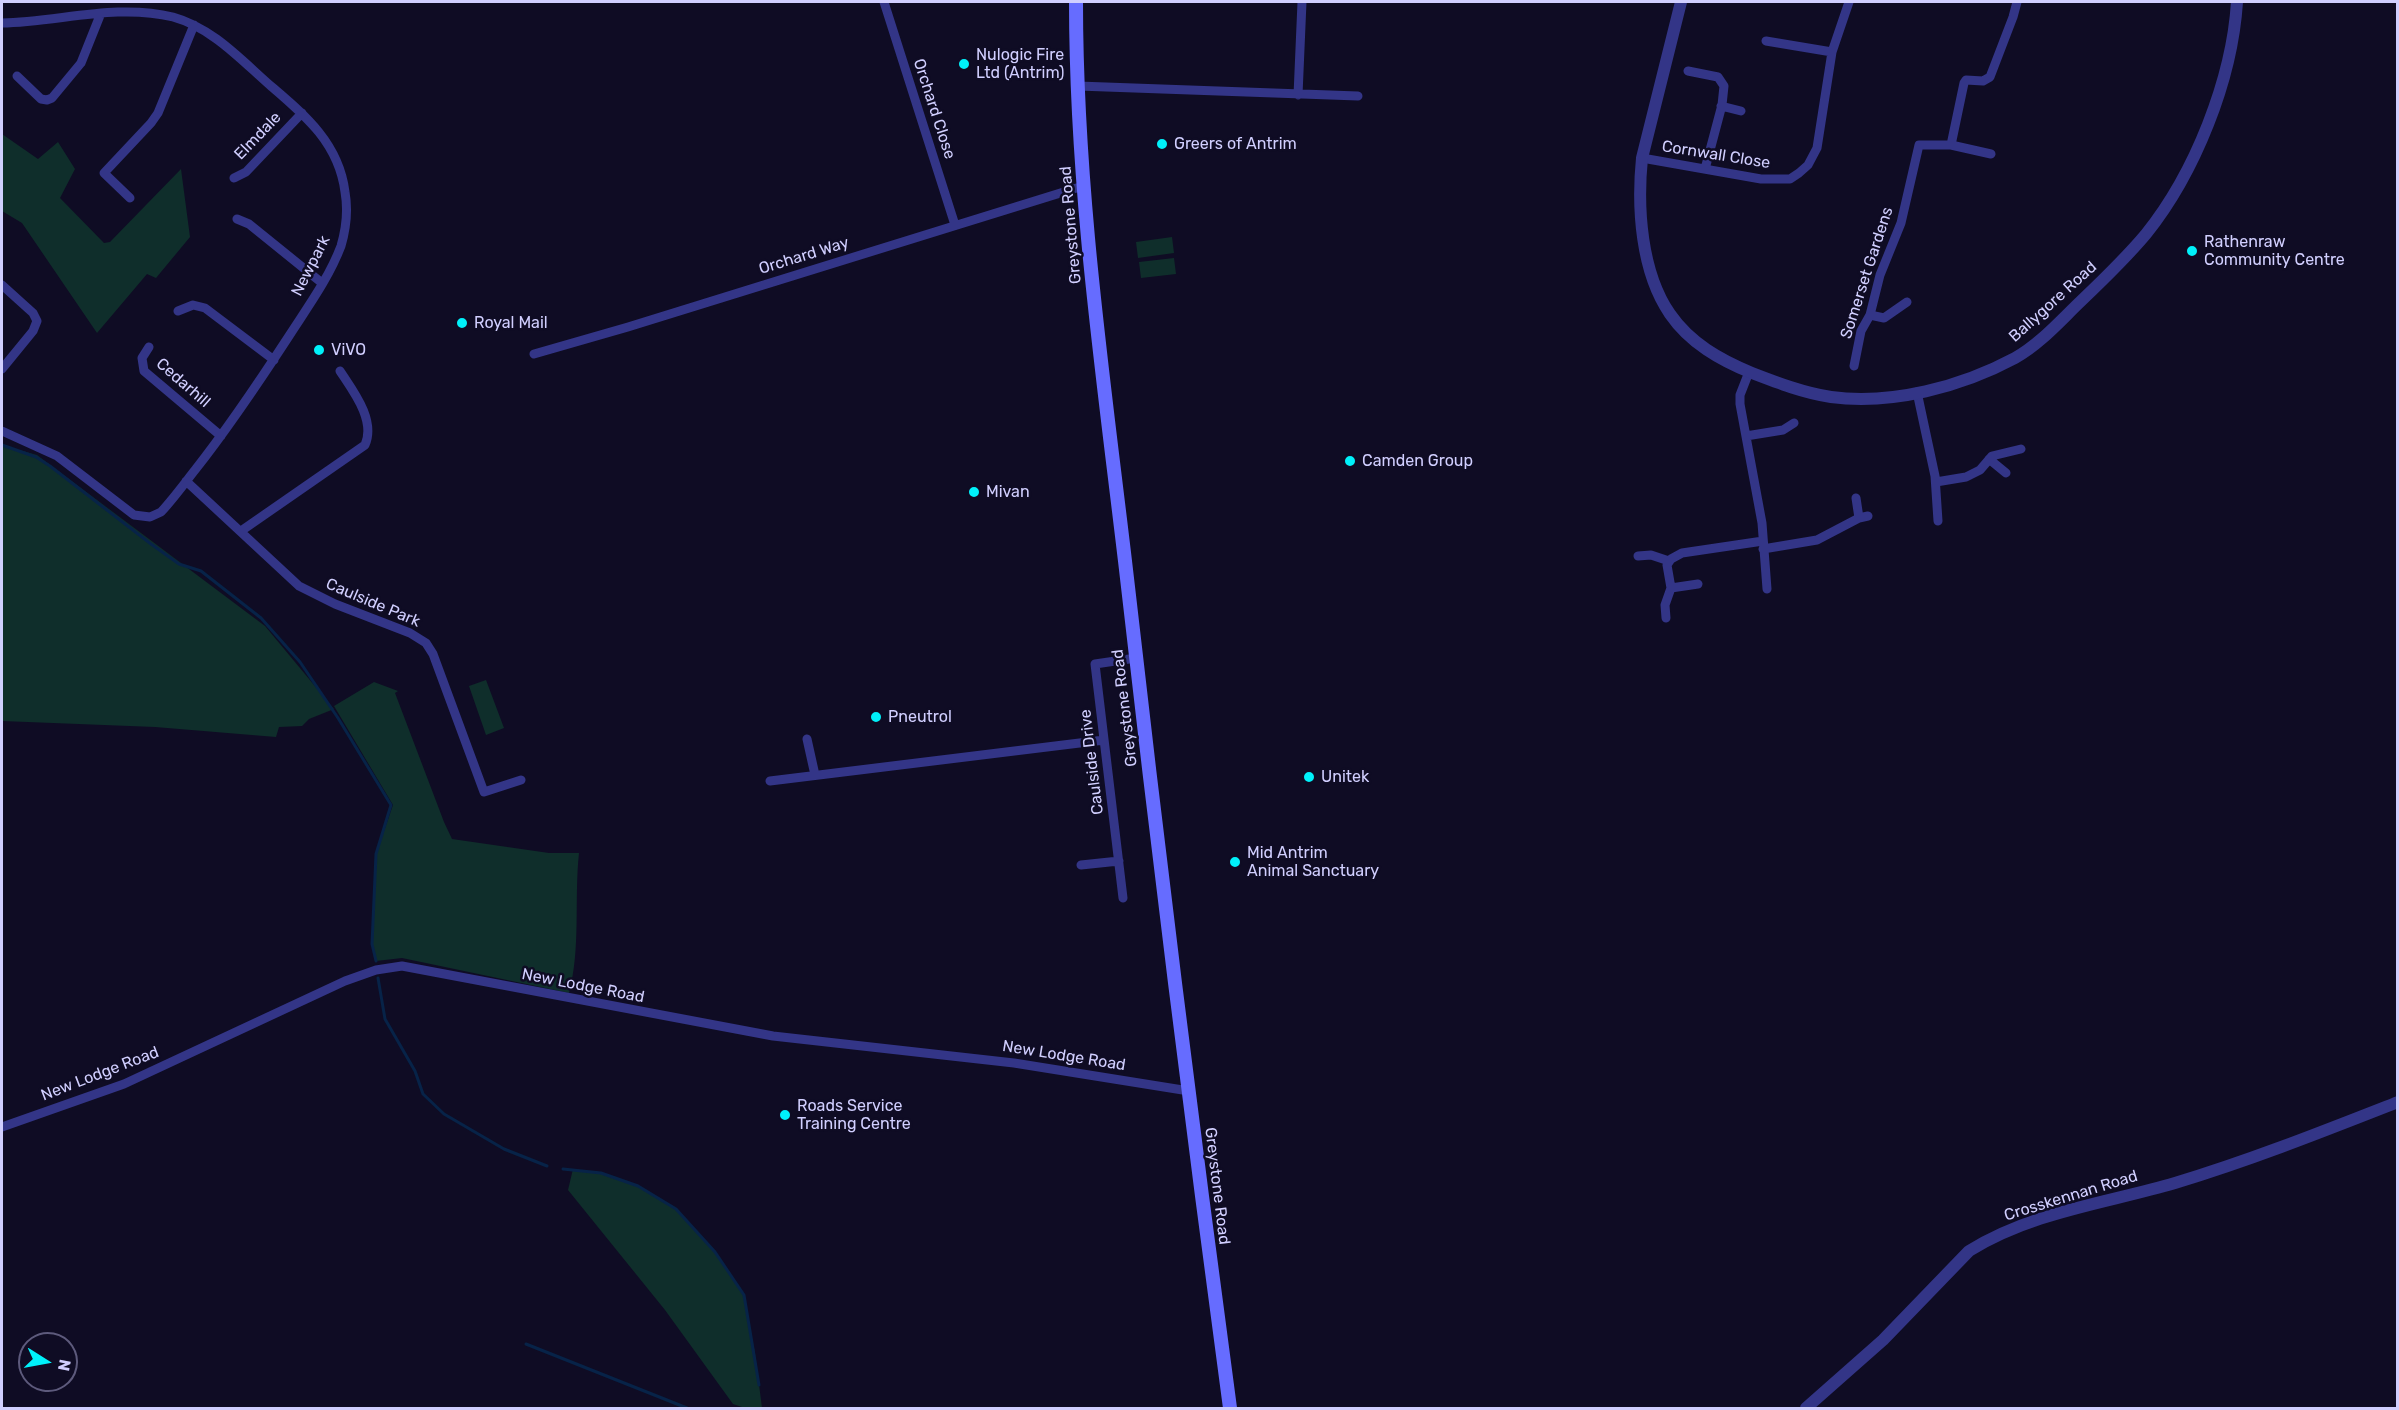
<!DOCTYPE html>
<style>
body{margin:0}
#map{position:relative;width:2399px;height:1410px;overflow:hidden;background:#0f0c24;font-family:Rubik,sans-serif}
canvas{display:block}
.frame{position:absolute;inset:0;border:3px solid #d1cfff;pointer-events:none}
.north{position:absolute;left:18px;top:1332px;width:60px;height:60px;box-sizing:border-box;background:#0f0c24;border:2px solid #5d5a7c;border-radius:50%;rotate:101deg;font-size:16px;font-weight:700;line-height:24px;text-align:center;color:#d1cfff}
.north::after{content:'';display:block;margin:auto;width:21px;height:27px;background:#00f1fa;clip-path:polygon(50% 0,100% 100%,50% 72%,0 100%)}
</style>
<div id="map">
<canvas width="2399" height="1410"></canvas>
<div class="frame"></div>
<div class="north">N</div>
</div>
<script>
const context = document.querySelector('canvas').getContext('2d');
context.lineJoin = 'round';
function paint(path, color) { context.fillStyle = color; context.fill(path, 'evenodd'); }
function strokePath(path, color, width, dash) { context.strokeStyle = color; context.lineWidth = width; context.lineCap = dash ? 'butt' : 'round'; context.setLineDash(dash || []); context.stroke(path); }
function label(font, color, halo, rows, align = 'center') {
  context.font = font + ' Rubik,sans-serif'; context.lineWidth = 5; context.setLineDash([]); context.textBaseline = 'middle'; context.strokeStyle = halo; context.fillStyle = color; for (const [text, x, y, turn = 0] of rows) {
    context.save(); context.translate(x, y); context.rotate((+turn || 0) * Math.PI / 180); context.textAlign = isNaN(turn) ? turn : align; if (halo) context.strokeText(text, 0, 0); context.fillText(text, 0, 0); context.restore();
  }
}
const green = new Path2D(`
 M2,134L38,159L58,142L75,169L60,198L104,243L110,242L181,169L190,237L156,278L147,274L97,333L22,223L2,211Z
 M1172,237L1174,253L1138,258L1136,242Z
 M1174,258L1176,274L1141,278L1139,262Z
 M2,445L37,455L265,626L334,709L309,719L302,726L279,727L276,737L155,727L2,721Z
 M486,680L504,728L486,735L469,686Z
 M374,682L398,691L395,693L444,822L452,839L549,853H579C574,900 581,948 569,993L402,958L376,961L372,944L376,854L393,805L334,706Z
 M573,1169L601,1173L638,1186L676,1209L715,1252L744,1295L755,1353L762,1408H745L733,1404L665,1310L568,1190Z`);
const stream = new Path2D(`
 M2,445L36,457L50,466L151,544L179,564L201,571L261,618L300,662L338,718L391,805L376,854L372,944L376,961
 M378,978L385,1019L415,1071L423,1094L444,1114L504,1149L547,1166
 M563,1169L601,1173L638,1186L676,1209L715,1252L744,1295L759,1385
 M526,1344L687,1408`);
const minor = new Path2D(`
 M884,2L955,225
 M2,23C59,22 116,3 173,17C213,28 242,61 272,87C306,116 339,144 345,192C348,209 346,229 341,246C329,278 307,308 289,336C259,382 229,427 195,470C184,484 173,499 161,512L150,517L134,515L57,456L2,431
 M1766,41L1832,52
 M1688,71L1718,77L1724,86L1722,105L1705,169
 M17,76L41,99L47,100L52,98L81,63L101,13
 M1078,86L1358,96
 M1298,95L1302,2
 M1721,106L1741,111
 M1951,145L1991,154
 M1642,158L1761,179H1790L1799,173L1808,165L1817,148L1832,52L1849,2
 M234,178L246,172L302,113
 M130,198L104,173L151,123L158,113L194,25
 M237,219L249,224L322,283
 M2,285L33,313L37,321L33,331L2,369
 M178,311L193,305L205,308L274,360
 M1870,315L1884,318L1907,302
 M149,347L142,358L144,371L221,436
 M534,354L628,327L1083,186
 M1854,366L1861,331L1870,315L1880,275L1901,223L1919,145H1951L1964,83L1966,80L1983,81L1990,77L2013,17L2017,2
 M1749,372L1740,395V404L1762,523L1767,589
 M1917,392L1935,476L1938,521
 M1746,436L1783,430L1794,423
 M1989,459L2006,473
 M186,481L299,586L335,604L410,633L426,643L433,654L484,792L521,780
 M1936,482L1966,477L1980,470L1992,456L2021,449
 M1856,498L1859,518
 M241,531L365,445C376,420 353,391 340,371
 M1763,549L1817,540L1859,518L1868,516
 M1638,556L1651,555L1669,561
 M1671,588L1698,584
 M1666,618L1665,605L1671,588L1667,565L1671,559L1682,553L1763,541
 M807,739L815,775
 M770,781L1104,740
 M1081,865L1119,861
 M1123,898L1095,664L1136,658
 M2,1127L124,1084L345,981L376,970L402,966L773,1036L1014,1063L1189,1091`);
const tertiary = new Path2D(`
 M1681,2L1642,158C1637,208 1641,272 1670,314C1690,343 1720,360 1752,373C1778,383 1804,393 1831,397C1892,405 1961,387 2015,358C2040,344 2060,321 2081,301C2103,280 2126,258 2146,234C2195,173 2232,80 2237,2
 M1806,1408L1883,1340L1969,1251C2031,1212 2107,1203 2175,1183C2251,1160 2324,1131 2398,1102`);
const secondary = new Path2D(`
 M1076,2C1076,189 1103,375 1125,561C1157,844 1192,1126 1230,1408`);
const markers = [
 [964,64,6,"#00f1fa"],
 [1162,144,6,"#00f1fa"],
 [2192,251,6,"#00f1fa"],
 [462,323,6,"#00f1fa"],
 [319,350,6,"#00f1fa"],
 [1350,461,6,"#00f1fa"],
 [974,492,6,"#00f1fa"],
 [876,717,6,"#00f1fa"],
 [1309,777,6,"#00f1fa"],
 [1235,862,6,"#00f1fa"],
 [785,1115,6,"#00f1fa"]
];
const poiNames = [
 ["Nulogic Fire",976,55],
 ["Ltd (Antrim)",976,73],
 ["Greers of Antrim",1174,144],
 ["Rathenraw",2204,242],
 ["Community Centre",2204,260],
 ["Royal Mail",474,323],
 ["ViVO",331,350],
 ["Camden Group",1362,461],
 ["Mivan",986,492],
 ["Pneutrol",888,717],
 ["Unitek",1321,777],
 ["Mid Antrim",1247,853],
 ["Animal Sanctuary",1247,871],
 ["Roads Service",797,1106],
 ["Training Centre",797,1124]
];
const streetNames = [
 ["Orchard Close",934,109,72],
 ["Elmdale",258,136,-46],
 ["Cornwall Close",1716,155,9],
 ["Greystone Road",1071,225,-95],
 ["Orchard Way",804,256,-17],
 ["Newpark",311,266,-63],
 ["Somerset Gardens",1867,273,-72],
 ["Ballygore Road",2053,302,-42],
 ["Cedarhill",183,383,41],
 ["Caulside Park",373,603,23],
 ["Greystone Road",1125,708,-97],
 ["Caulside Drive",1092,762,-97],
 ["New Lodge Road",583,986,11],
 ["New Lodge Road",1064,1056,9],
 ["New Lodge Road",100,1074,-21],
 ["Greystone Road",1217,1186,83],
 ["Crosskennan Road",2071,1196,-17]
];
paint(green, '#0f2e2b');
strokePath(stream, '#072348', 3);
strokePath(minor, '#333587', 9);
strokePath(tertiary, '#333587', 12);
strokePath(secondary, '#666cff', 14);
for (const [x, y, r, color] of markers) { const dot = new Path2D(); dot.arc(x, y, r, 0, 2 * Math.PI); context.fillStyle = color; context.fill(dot); strokePath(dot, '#0f0c24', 2); }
label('16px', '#d1cfff', '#0f0c24', poiNames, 'left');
label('16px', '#d1cfff', '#0f0c24', streetNames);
</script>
